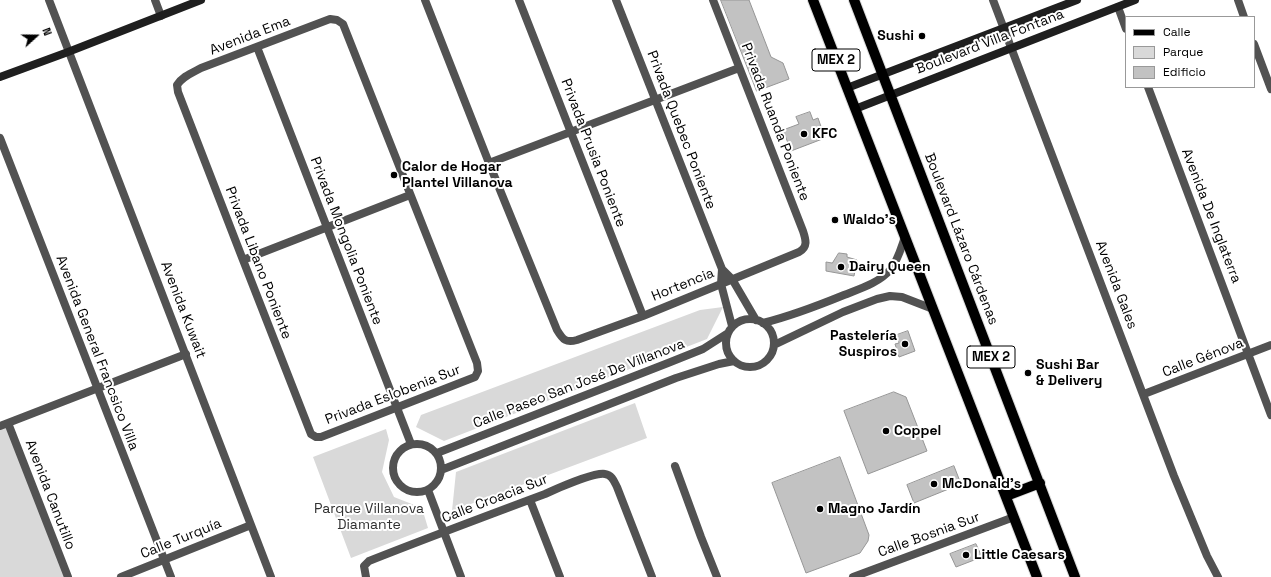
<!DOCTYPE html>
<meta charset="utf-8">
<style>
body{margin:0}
#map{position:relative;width:1271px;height:577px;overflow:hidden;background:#fff;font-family:"Space Grotesk",sans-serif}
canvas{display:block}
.legend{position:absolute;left:1125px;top:16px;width:130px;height:72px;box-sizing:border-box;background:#fff;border:1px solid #999;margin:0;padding:5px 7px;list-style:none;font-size:12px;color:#000}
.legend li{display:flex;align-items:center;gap:8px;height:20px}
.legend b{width:20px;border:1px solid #999}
.north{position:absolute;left:16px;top:16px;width:40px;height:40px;-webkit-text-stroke:3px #fff;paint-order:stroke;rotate:69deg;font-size:11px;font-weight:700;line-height:16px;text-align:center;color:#000}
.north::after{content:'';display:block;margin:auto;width:14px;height:18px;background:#000;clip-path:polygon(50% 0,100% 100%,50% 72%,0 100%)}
</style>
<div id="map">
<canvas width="1271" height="577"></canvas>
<ul class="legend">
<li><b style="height:5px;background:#000"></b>Calle</li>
<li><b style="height:11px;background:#d9d9d9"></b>Parque</li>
<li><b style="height:11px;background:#c2c2c2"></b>Edificio</li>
</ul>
<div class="north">N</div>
</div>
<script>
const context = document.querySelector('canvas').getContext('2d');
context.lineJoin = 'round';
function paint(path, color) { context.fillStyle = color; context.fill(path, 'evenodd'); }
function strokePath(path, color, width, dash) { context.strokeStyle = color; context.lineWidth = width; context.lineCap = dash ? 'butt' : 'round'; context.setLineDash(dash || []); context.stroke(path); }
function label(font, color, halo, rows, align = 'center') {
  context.font = font + ' "Space Grotesk",sans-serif'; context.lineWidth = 4; context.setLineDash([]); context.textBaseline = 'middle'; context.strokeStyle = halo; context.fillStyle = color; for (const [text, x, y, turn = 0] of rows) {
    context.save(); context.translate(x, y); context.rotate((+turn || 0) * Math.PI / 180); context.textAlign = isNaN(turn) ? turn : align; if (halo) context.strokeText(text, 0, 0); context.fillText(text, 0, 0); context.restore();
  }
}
const green = new Path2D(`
 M723,307L707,339L444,441L416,427L421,415L700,310Z
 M635,403L647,438L452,511L456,472Z
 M7,424L65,577H0V427Z
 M386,429L389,440L382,472L394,497L422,508L428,528L351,558L313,457Z`);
const building = new Path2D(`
 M721,0H749L771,57L783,63L789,79L757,91Z
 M810,112L813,120L818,118L825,138L791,151L783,130L799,124L796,117Z
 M839,253L847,254V257L857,260L854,276L826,271V262L832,263Z
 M908,331L915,351L899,357L895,344L899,343L897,335Z
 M894,392L906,397L927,451L868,474L844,411Z
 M840,457L869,535L868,541L860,553L806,573L772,483Z
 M954,466L961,484L914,503L907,485Z
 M976,544L982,557L956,567L950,554Z`);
const street = new Path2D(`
 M49,0L271,577
 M155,0L161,16
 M425,0L489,163L557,330C563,340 566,343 577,340L643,316L799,252C808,247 806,240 803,231L713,0
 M519,0L643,316
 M616,0L722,269L721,284L732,326
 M993,0L1174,476L1207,556L1218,577
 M1238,0L1244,17
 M1118,7L1126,29
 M330,19L337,20L343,24L477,363L478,371L475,377L321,437H316L311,434L243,260L178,92L177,85C183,76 192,73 201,68Z
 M1254,44L1271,89
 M257,47L411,444
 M1148,87L1271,415
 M0,138L171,577
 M489,163L739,68
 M243,260L410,195
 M722,269L732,279L756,320
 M726 343a24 24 0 1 1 48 0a24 24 0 1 1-48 0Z
 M763,323C791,316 817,306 844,295C859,289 879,283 890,270C898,261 901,248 905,237
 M774,345L843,312L877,299L890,296L902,297L933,309
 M1144,394L1271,345
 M8,423L68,577
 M0,426L186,354
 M393 468a24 24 0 1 1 48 0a24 24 0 1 1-48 0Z
 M437,453L668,363L703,349L728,333
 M675,466L701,537L717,577
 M441,470L676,378L719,364L734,361
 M428,490L461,577
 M530,500L560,577
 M121,577L251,525
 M366,577L364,566L369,561C427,538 486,516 545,494C556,489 595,472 605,474C612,475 614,481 617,487L652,577
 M853,577L1014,517`);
const secondary = new Path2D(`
 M0,77L68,52L201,0
 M847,88L1077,0
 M855,109L1135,0`);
const primary = new Path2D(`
 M813,0L1037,577
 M854,0L1075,577
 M1006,496L1040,483`);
const markers = [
 [922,36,4,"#000"],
 [804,134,4,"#000"],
 [394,175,4,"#000"],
 [835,220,4,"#000"],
 [841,267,4,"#000"],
 [905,344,4,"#000"],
 [1028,373,4,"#000"],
 [886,431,4,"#000"],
 [934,484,4,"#000"],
 [820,509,4,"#000"],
 [966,555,4,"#000"]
];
const shields = [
 [836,60,48],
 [991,357,48]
];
const shieldNames = [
 ["MEX 2",836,60],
 ["MEX 2",991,357]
];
const streetNames = [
 ["Avenida Ema",250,36,-21],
 ["Boulevard Villa Fontana",990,42,-21],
 ["Privada Ruanda Poniente",775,122,69],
 ["Privada Quebec Poniente",681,130,69],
 ["Privada Prusia Poniente",593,153,69],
 ["Avenida De Inglaterra",1211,216,69],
 ["Boulevard Lázaro Cárdenas",961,239,69],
 ["Privada Mongolia Poniente",346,241,69],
 ["Privada Libano Poniente",258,263,69],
 ["Hortencia",683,285,-22],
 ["Avenida Gales",1116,285,69],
 ["Avenida Kuwait",183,310,69],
 ["Avenida General Francsico Villa",97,353,69],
 ["Calle Génova",1203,358,-21],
 ["Calle Paseo San José De Villanova",579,384,-21],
 ["Privada Eslobenia Sur",393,395,-21],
 ["Avenida Canutillo",50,495,69],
 ["Calle Croacia Sur",495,499,-21],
 ["Calle Bosnia Sur",929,535,-20],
 ["Calle Turquía",181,539,-22]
];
const poiNames = [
 ["Sushi",914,36,"right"],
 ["KFC",812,134],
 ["Calor de Hogar",402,167],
 ["Plantel Villanova",402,183],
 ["Waldo's",843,220],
 ["Dairy Queen",849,267],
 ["Pastelería",897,336,"right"],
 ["Suspiros",897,352,"right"],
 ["Sushi Bar",1036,365],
 ["& Delivery",1036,381],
 ["Coppel",894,431],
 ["McDonald's",942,484],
 ["Magno Jardín",828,509],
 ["Little Caesars",974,555]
];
const parkNames = [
 ["Parque Villanova",369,509],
 ["Diamante",369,525]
];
paint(green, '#d9d9d9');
paint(building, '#c2c2c2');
strokePath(building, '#969696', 1);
strokePath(primary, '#dbdbdb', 12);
strokePath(street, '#525252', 8);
strokePath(secondary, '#1f1f1f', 8);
strokePath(primary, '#000', 10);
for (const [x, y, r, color] of markers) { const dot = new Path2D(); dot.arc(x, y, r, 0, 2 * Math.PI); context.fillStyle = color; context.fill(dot); strokePath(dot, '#fff', 1.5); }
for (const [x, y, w] of shields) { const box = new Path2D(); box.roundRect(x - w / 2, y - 11, w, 22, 3); context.fillStyle = '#fff'; context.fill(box); strokePath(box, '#000', 1); }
label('bold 13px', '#000', null, shieldNames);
label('14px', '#000', '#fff', streetNames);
label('bold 14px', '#000', '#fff', poiNames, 'left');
label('14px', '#303030', '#fff', parkNames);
</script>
